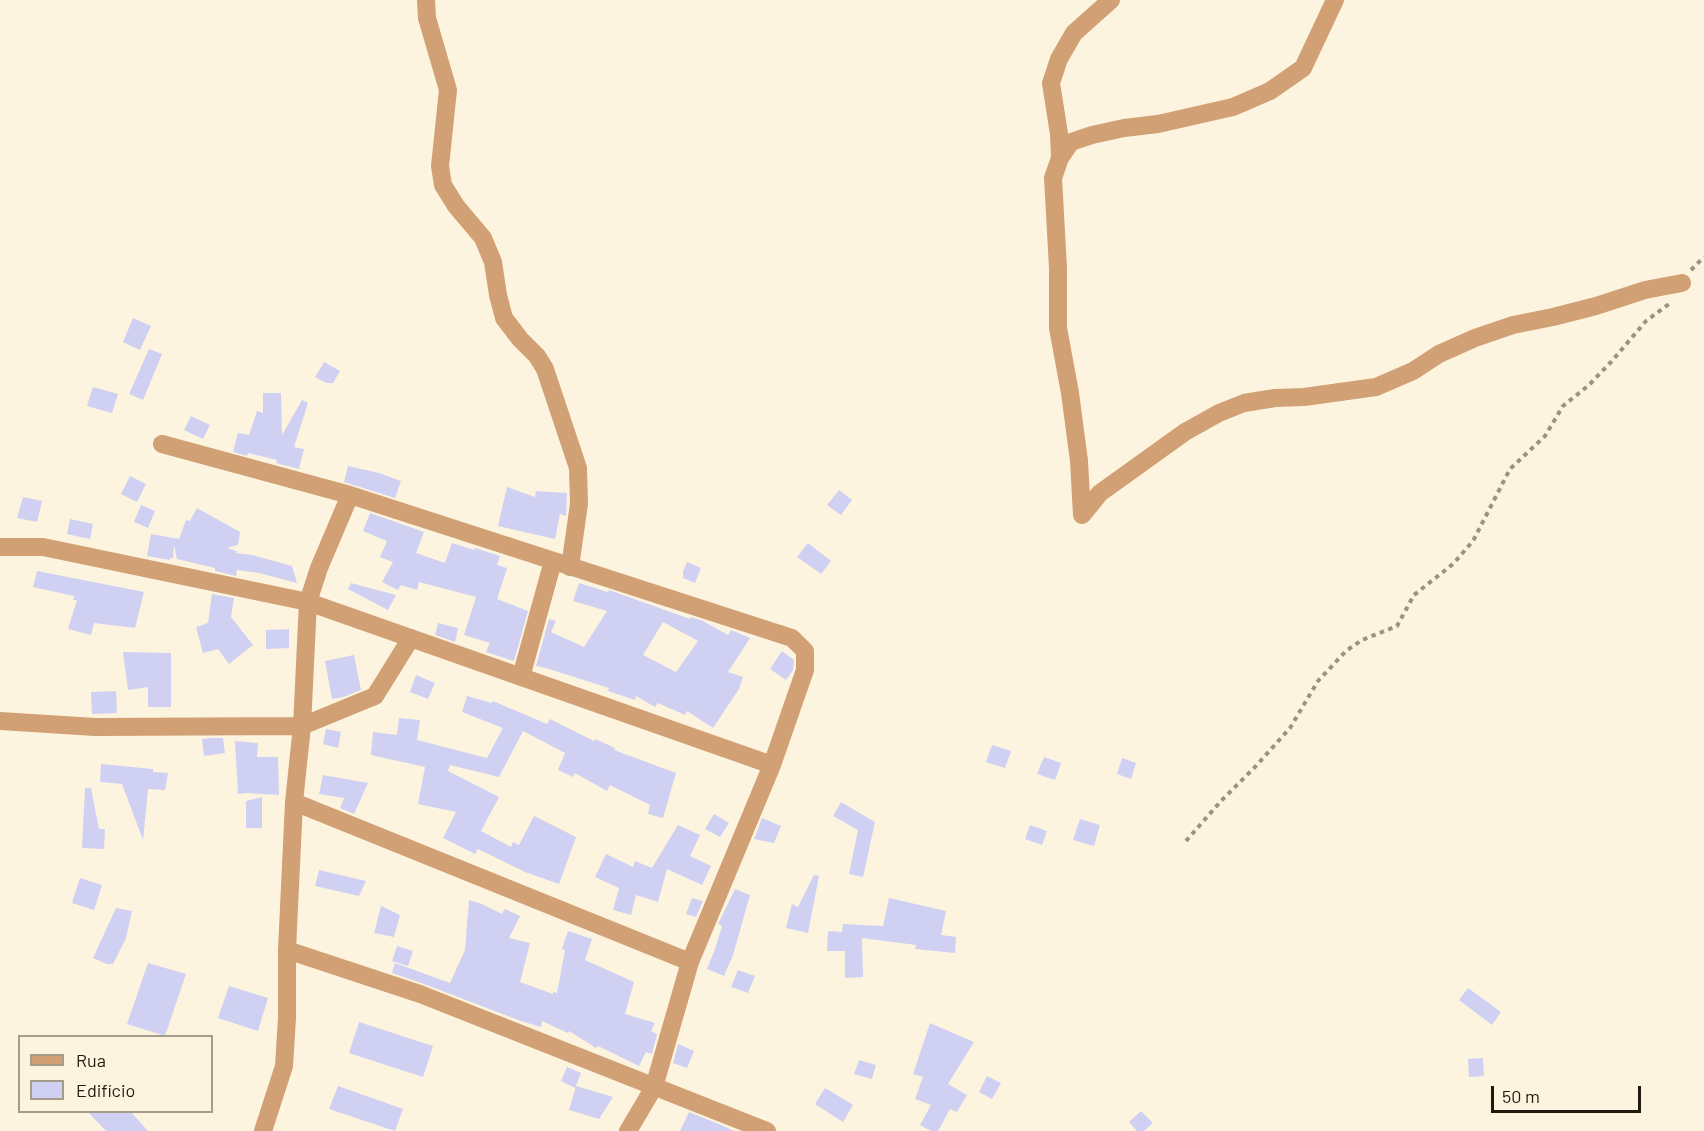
<!DOCTYPE html>
<meta charset="utf-8">
<style>
body{margin:0}
#map{position:relative;width:1704px;height:1131px;overflow:hidden;background:#fdf4e0;font-family:Barlow,sans-serif}
canvas{display:block}
.legend{position:absolute;left:18px;top:1035px;width:195px;height:78px;box-sizing:border-box;background:#fdf4e0;border:2px solid #a59d8c;margin:0;padding:8px 10px;list-style:none;font-size:18px;color:#201b0f}
.legend li{display:flex;align-items:center;gap:12px;height:30px}
.legend b{width:30px;border:2px solid #a59d8c}
.scale{position:absolute;left:1491px;top:1086px;width:150px;height:27px;box-sizing:border-box;border:3px solid #201b0f;border-top:0;padding-left:8px;font-size:18px;line-height:21px;white-space:nowrap;color:#201b0f;-webkit-text-stroke:4px #fdf4e0;paint-order:stroke}
</style>
<div id="map">
<canvas width="1704" height="1131"></canvas>
<ul class="legend">
<li><b style="height:8px;background:#d1a074"></b>Rua</li>
<li><b style="height:16px;background:#cfd0f2"></b>Edifício</li>
</ul>
<div class="scale">50 m</div>
</div>
<script>
const context = document.querySelector('canvas').getContext('2d');
context.lineJoin = 'round';
function paint(path, color) { context.fillStyle = color; context.fill(path, 'evenodd'); }
function strokePath(path, color, width, dash) { context.strokeStyle = color; context.lineWidth = width; context.lineCap = dash ? 'butt' : 'round'; context.setLineDash(dash || []); context.stroke(path); }
const building = new Path2D(`
 M133,318L151,326L140,350L123,342Z
 M149,349L162,354L143,400L129,394Z
 M324,362L340,371L333,383H326L315,377Z
 M93,387L118,394L112,413L87,406Z
 M263,393H281L282,435L302,400L308,403L294,447L304,449L299,469L276,463L277,460L248,453L247,456L233,452L238,433L249,435L257,411L263,413Z
 M191,416L210,425L203,439L184,430Z
 M348,466L379,473L401,481L395,498L344,482Z
 M130,476L146,484L137,502L121,494Z
 M507,487L535,497L536,491L567,493L566,516L560,514L555,539L498,526Z
 M839,490L852,500L841,515L827,505Z
 M23,497L42,501L37,522L17,518Z
 M141,505L155,511L148,528L134,522Z
 M197,508L240,532L238,545L227,548L237,551L236,553L252,555L292,566L297,583L259,573L237,570L236,576L215,571V568L177,559L174,545L173,558H170V560L147,556L151,534L179,539L186,520L190,521Z
 M370,513L424,532L416,553L445,563L452,543L474,550L475,548L500,556L497,565L507,568L497,599L528,611L514,661L486,652L490,643L464,635L476,597L419,582L417,590L401,585L398,590L382,582L393,562L380,557L387,541L363,531Z
 M70,519L93,524L90,539L67,534Z
 M808,543L831,561L821,574L797,557Z
 M687,562L701,568L695,583L683,578V572Z
 M37,571L144,592L135,628L94,623L91,635L68,629L77,600H73L74,596L33,587Z
 M351,583L396,595L388,610L348,589Z
 M579,583L608,592L609,590L690,619L691,617L703,621L728,635L731,630L750,638L728,672L743,677L739,689L713,728L687,711L685,715L658,703L655,707L636,696L635,700L608,691L609,688L546,668L536,666L549,619L556,621L551,632L584,647L607,611L573,601ZM663,622L698,641L676,672L643,655Z
 M212,594L234,598L231,617L253,645L229,664L218,649L203,653L196,627L208,623Z
 M438,623L458,628L455,642L435,635Z
 M289,629V648L266,649V630Z
 M782,651L794,660L793,670L786,680L770,669Z
 M123,652L171,653V707H148V687L128,690Z
 M354,655L361,690L343,697L332,699L325,661Z
 M416,675L435,683L428,699L410,692Z
 M116,691L117,713L92,714L91,692Z
 M467,696L492,703L493,701L547,724L550,719L594,741L595,739L615,748L614,750L676,773L663,818L648,814L650,805L610,785L607,791L575,773L573,777L558,770L565,753L523,731L499,777L450,765L448,771L499,797L481,831L511,847L513,842L519,845L534,816L576,837L559,884L525,872L478,849L475,854L443,838L456,812L418,804L425,767L371,755L373,732L397,735L399,718L420,720L417,740L487,758L503,728L462,712Z
 M326,729L341,732L338,748L323,744Z
 M213,738H223L225,753L204,756L202,739Z
 M235,741L258,743L257,757H278L279,795L246,793L238,794Z
 M992,745L1011,751L1005,768L986,762Z
 M1044,757L1061,763L1055,780L1037,774Z
 M1122,758L1136,763L1131,779L1117,774Z
 M101,764L153,769V772L168,773L165,790L148,789L143,840L122,784L100,782Z
 M323,775L368,783L354,814L340,808L344,798L319,794Z
 M85,788H91L99,829H105L104,849L82,848Z
 M262,797V828H246V801Z
 M841,802L875,822L863,877L849,874L858,830L833,816Z
 M714,814L729,823L720,837L705,829Z
 M762,818L781,826L774,843L754,839Z
 M1080,819L1100,825L1094,846L1073,840Z
 M678,825L700,835L690,856L711,866L702,885L667,869L658,902L636,895L631,915L613,910L619,888L595,877L606,854L633,867L635,861L652,868Z
 M1030,825L1047,831L1042,845L1025,839Z
 M319,870L366,881L359,896L315,886Z
 M814,875L819,876L808,933L786,928L792,904L798,907Z
 M80,878L102,885L94,910L72,903Z
 M735,889L750,895L733,955L724,976L707,969L715,949L722,926L718,924Z
 M692,898L703,901L696,917L686,914Z
 M889,898L946,911L941,935L956,937L955,953L915,949L916,945L862,938L863,977L845,978V951H827L828,931L842,932L843,924L883,926Z
 M469,900L482,904L502,914L505,909L520,916L509,938L530,943L520,982L553,994V992L557,993L565,950L562,949L568,931L592,939L585,960L634,982L625,1014L655,1023L651,1031L657,1034L652,1054L646,1052L639,1066L598,1046L596,1048L569,1031L568,1033L542,1021L541,1027L521,1021L424,984L392,973L395,963L450,983L465,950Z
 M381,906L400,915L394,937L374,933Z
 M116,908L132,911L126,938L113,964H107L93,958Z
 M397,946L413,951L408,966L392,961Z
 M148,963L186,974L165,1036L127,1024Z
 M738,970L755,976L748,993L731,987Z
 M229,986L268,998L258,1031L218,1018Z
 M1468,988L1501,1012L1492,1025L1459,1000Z
 M359,1022L433,1046L423,1077L349,1053Z
 M930,1023L974,1042L948,1084L967,1095L957,1112L950,1109L938,1131H931L920,1125L931,1105L915,1099L923,1077L913,1074Z
 M678,1044L694,1051L687,1068L673,1063Z
 M1483,1058L1484,1076L1469,1077L1468,1059Z
 M859,1060L876,1065L872,1079L854,1074Z
 M567,1067L581,1073L575,1088L561,1081Z
 M987,1076L1001,1083L992,1099L979,1092Z
 M338,1086L403,1109L395,1131L329,1109Z
 M576,1086L613,1097L599,1119L569,1110Z
 M825,1088L853,1105L843,1122L815,1104Z
 M1141,1111L1153,1123L1144,1131H1137L1129,1122Z
 M88,1112H131L148,1131H106Z
 M689,1112L721,1125L734,1131H680Z`);
const path = new Path2D(`
 M1691,270L1704,257
 M1186,841L1221,801L1255,767L1290,728L1318,681L1346,651L1362,640L1397,626L1414,595L1453,564L1473,541L1510,469L1545,436L1563,406L1589,385L1611,362L1646,321L1669,304`);
const minor = new Path2D(`
 M426,0L427,18L448,90L440,166L443,185L456,206L483,238L493,262L498,295L504,318L520,339L537,356L545,369L578,468L579,504L570,567
 M1060,158L1059,134L1051,83L1059,59L1074,33L1111,0
 M162,444L350,495L792,638L805,651V670L772,765L690,962L654,1087L628,1131
 M1082,515L1079,461L1070,393L1058,328V268L1053,178L1060,158L1071,142L1092,135L1124,128L1158,124L1233,107L1270,91L1303,68L1335,0
 M1082,515L1100,493L1185,432L1219,413L1244,403L1275,398L1304,397L1376,387L1413,371L1439,354L1475,338L1513,325L1553,317L1596,306L1645,290L1682,283
 M0,547H43L308,602L772,765
 M521,677L553,561
 M0,721L95,727L302,726L375,696L411,638
 M294,802L690,962
 M287,950L420,994L767,1131
 M263,1131L284,1066L287,1018V950L294,802L302,726L308,602L319,568L350,495`);
paint(building, '#cfd0f2');
strokePath(path, '#9a9383', 4, [4.5, 4.5]);
strokePath(minor, '#d1a074', 18);
</script>
